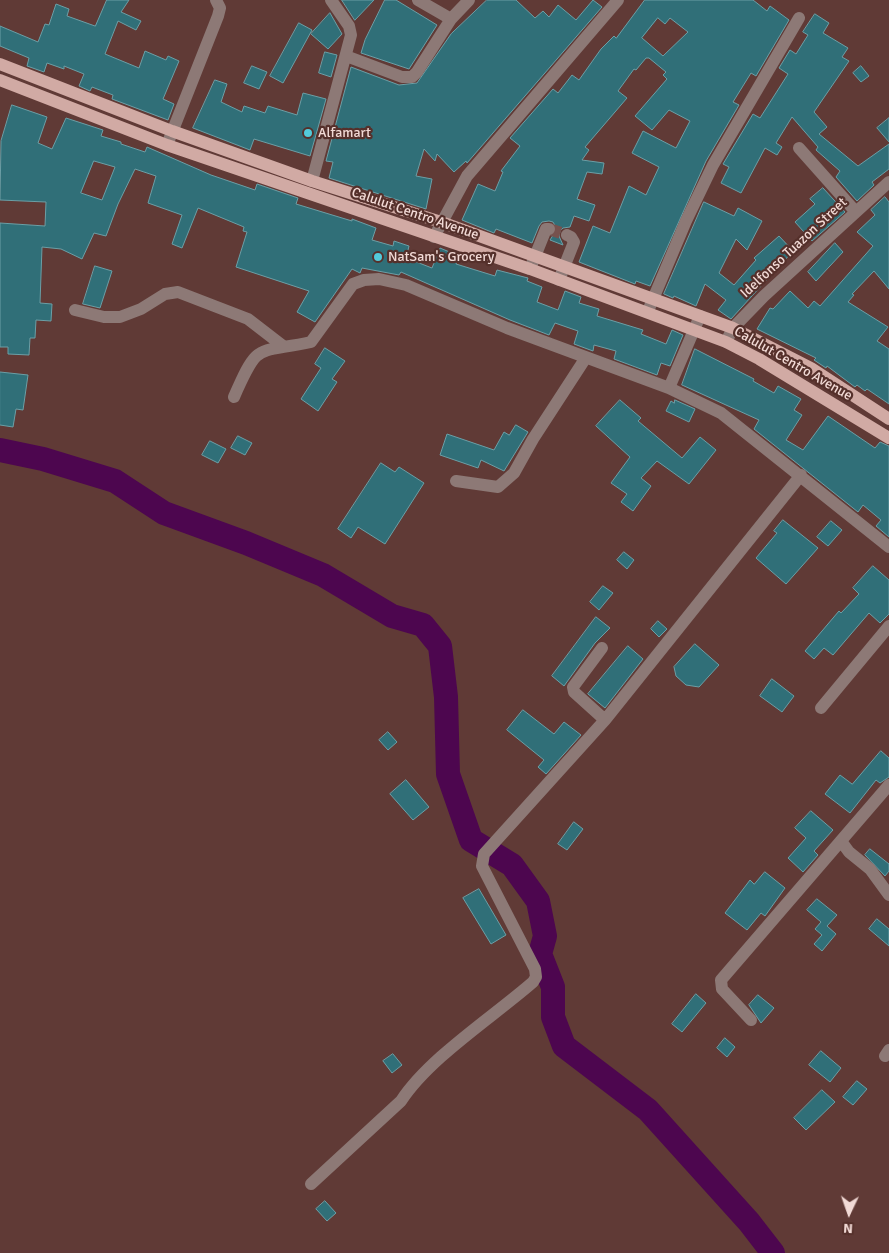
<!DOCTYPE html>
<style>
body{margin:0}
#map{position:relative;width:889px;height:1253px;overflow:hidden;background:#603a36;font-family:Signika,sans-serif}
canvas{display:block}
.north{position:absolute;left:824px;top:1188px;width:50px;height:50px;-webkit-text-stroke:4px #55302b;paint-order:stroke;rotate:183deg;font-size:14px;font-weight:700;line-height:20px;text-align:center;color:#f2dad6}
.north::after{content:'';display:block;margin:auto;width:18px;height:22px;background:#f2dad6;clip-path:polygon(50% 0,100% 100%,50% 72%,0 100%)}
</style>
<div id="map">
<canvas width="889" height="1253"></canvas>
<div class="north">N</div>
</div>
<script>
const context = document.querySelector('canvas').getContext('2d');
context.lineJoin = 'round';
function strokePath(path, color, width, dash) { context.strokeStyle = color; context.lineWidth = width; context.lineCap = dash ? 'butt' : 'round'; context.setLineDash(dash || []); context.stroke(path); }
function paint(path, color) { context.fillStyle = color; context.fill(path, 'evenodd'); }
function label(font, color, halo, rows, align = 'center') {
  context.font = font + ' Signika,sans-serif'; context.lineWidth = 4.5; context.setLineDash([]); context.textBaseline = 'middle'; context.strokeStyle = halo; context.fillStyle = color; for (const [text, x, y, turn = 0] of rows) {
    context.save(); context.translate(x, y); context.rotate((+turn || 0) * Math.PI / 180); context.textAlign = isNaN(turn) ? turn : align; if (halo) context.strokeText(text, 0, 0); context.fillText(text, 0, 0); context.restore();
  }
}
const river = new Path2D(`
 M0,450L43,459L115,481L164,513L246,543L323,575L392,616L423,625L440,646L446,697L448,774L471,840L512,865L538,901L545,936L540,954L553,987V1017L564,1046L648,1110L749,1222L773,1253`);
const building = new Path2D(`
 M107,0H129L121,12L141,21L136,30L118,21L105,54L139,68L145,51L166,60L168,56L179,61L163,99L174,104L168,120L112,99L113,95L92,87L90,91L79,86L84,74L64,66V69L47,63L44,72L27,66L29,58L0,46V26L38,42L45,24L49,25L56,4L69,9L67,16L95,26Z
 M342,0H374L355,20Z
 M385,0H396L437,25L409,69L361,53L365,40Z
 M487,0H516L535,18L543,11L549,17L558,5L576,20L593,0L602,7L467,163L466,161L454,172L437,154L435,161L424,149L416,176L432,179L426,209L329,178L333,162L326,161L351,67L399,85L417,83L451,34Z
 M645,0H753L767,11L770,6L789,20L756,76L751,73L733,102L739,105L706,161L650,286L636,281L635,284L579,262L593,226L610,233L629,186L646,195L659,167L632,153L643,131L676,148L690,121L669,110L652,130L635,116L667,79L663,75L666,72L649,58H646L636,70L634,69L618,91L627,98L585,147L589,150L582,160L604,163L602,174L587,172L577,199L595,205L589,221L574,216L570,227L563,228L560,231L559,236L563,245L550,240L557,229L553,222L549,221L542,222L539,226L532,243L496,229L494,233L462,220L478,184L495,191L503,172L501,171L520,146L510,138L553,89L558,93L572,75L579,80L601,49L614,36L616,38ZM658,18L665,24L670,18L688,32L663,56L642,38Z
 M330,13L342,34L328,49L311,34Z
 M815,14L829,23L823,33L848,48L842,57L849,61L814,112L827,127L819,134L858,166L889,144V169L872,182L874,185L857,201L836,177L840,171L816,150L818,147L792,117L776,143L782,147L777,155L765,148L741,193L721,183L729,167L723,164L753,114L760,118L788,74L779,68L790,50L796,54L808,35L803,32Z
 M299,23L312,30L283,83L270,76Z
 M325,52L337,55L331,77L319,73Z
 M252,66L267,72L259,89L244,83Z
 M861,66L869,76L861,82L853,73Z
 M215,80L227,84L221,102L242,112L244,106L265,113L268,106L297,115L303,93L326,99L310,156L254,139L250,150L193,128Z
 M12,105L47,117L38,143L52,149L66,118L103,130L101,136L121,142V144L145,152L147,147L211,175L255,190L257,184L298,198L296,204L352,221V219L376,228L372,240L393,246L394,241L409,246L406,258L432,268L440,248L459,256L456,264L495,276L497,270L528,278L527,281L542,287L537,302L558,310L565,291L581,297L579,303L599,309L597,316L643,330L641,334L666,344L672,330L683,335L670,366L661,363L657,375L614,359L616,351L594,345L593,351L574,344L578,331L555,323L549,335L510,320L401,272L399,275L362,268L360,273L352,269L315,322L297,312L309,291L236,267L247,232L243,231L244,227L198,208L182,248L172,244L182,215L148,203L156,176L135,169L118,204L106,236L94,233L82,259L61,249L42,247L40,303L52,304L51,321L36,320L35,338H30L29,355L8,354V347H0V223L45,226L46,202L0,200L1,141ZM94,161L115,167L102,200L81,193Z
 M889,118V142L877,128Z
 M823,188L845,212L812,241L795,222L815,204L810,199Z
 M885,197L889,202V289L874,271L852,294L854,295L848,302L888,327L877,341L889,349V404L867,389L865,391L857,385L855,387L827,366L826,368L814,360L816,358L757,329L770,308L773,309L790,291L808,308L814,301L820,306L873,246L857,232L875,215L871,210Z
 M704,202L734,216L738,208L762,221L747,250L736,239L719,273L734,285L756,260L754,258L779,236L793,251L731,319L718,310L726,300L705,284L696,306L674,296L673,298L664,294Z
 M835,243L843,252L816,281L808,272Z
 M95,266L112,271L100,308L83,304Z
 M325,348L345,361L332,379L337,382L318,411L301,399L321,368L315,364Z
 M695,349L754,379L753,381L774,393L778,386L801,399L794,410L802,415L786,440L803,450L828,416L875,448L880,442L889,446V537L876,526L881,520L863,505L858,512L754,429L759,420L682,385Z
 M0,372L28,375L23,410L16,409L13,427L0,425Z
 M620,400L641,418L638,421L682,458L700,437L716,450L689,484L657,461L641,478L651,486L633,511L621,502L627,494L611,483L630,457L596,426Z
 M675,400L695,409L689,422L666,411L671,401L674,403Z
 M516,425L528,432L504,471L481,460L478,468L440,455L447,434L494,450L504,432L509,435Z
 M238,436L252,443L245,455L231,448Z
 M210,441L226,449L218,463L202,455Z
 M381,463L395,472L399,467L424,483L385,544L358,527L351,538L338,529Z
 M783,520L818,548L786,584L756,558L777,533L774,531Z
 M831,521L842,530L828,546L817,537Z
 M624,552L634,560L627,569L617,560Z
 M873,566L889,580V614L880,623L869,613L833,655L824,648L814,659L805,651L839,611L841,613L859,594L853,588Z
 M603,586L613,593L599,610L590,602Z
 M596,617L610,628L595,643L564,686L552,676Z
 M658,621L667,629L659,637L651,629Z
 M695,644L719,665L699,687L686,685L676,676L674,667Z
 M628,646L643,659L605,708L588,694Z
 M772,679L794,696L782,712L760,696Z
 M523,710L554,734L564,722L581,735L546,774L538,767L544,760L507,730Z
 M388,732L397,742L388,750L379,740Z
 M881,751L889,758V777L880,783L876,780L850,813L825,794L840,775L852,784Z
 M406,780L429,807L413,820L390,794Z
 M811,811L833,830L814,851L818,855L803,872L788,858L806,838L795,828Z
 M574,822L583,829L567,850L558,844Z
 M870,849L889,864V871L885,876L865,855Z
 M765,872L785,888L765,916L761,913L747,930L725,913L750,880L754,884Z
 M479,889L506,935L491,944L463,898Z
 M817,899L837,915L827,926L836,934L822,951L814,944L822,935L815,929L821,922L807,910Z
 M877,919L889,929V946L869,929Z
 M696,994L706,1003L682,1032L672,1024Z
 M758,995L774,1008L761,1023L749,1005Z
 M725,1038L735,1047L727,1057L717,1048Z
 M821,1051L841,1068L830,1082L809,1065Z
 M393,1054L402,1065L392,1073L383,1061Z
 M857,1081L867,1089L853,1105L843,1097Z
 M822,1090L835,1102L806,1130L794,1118Z
 M325,1201L336,1213L327,1221L316,1209Z`);
const minorTunnel = new Path2D(`
 M549,229L567,235`);
const minor = new Path2D(`
 M418,0L451,19
 M346,56L402,77H412L417,72L451,19L469,0
 M167,145L218,16L220,8L216,0
 M799,148L855,211
 M312,181L351,35L349,26L331,0
 M434,237L467,176L618,0
 M530,269L546,229H549
 M559,280L574,242L571,237L567,235
 M75,310L104,317H120L141,309L165,294L178,292L248,319L283,346
 M648,311L686,221L713,165L799,18
 M726,342L733,328L764,296L889,182
 M669,388L700,316
 M234,397C259,340 256,354 311,342L353,284L364,280L379,279L406,285L507,328L669,388L721,413L889,547
 M456,481L498,487L514,473L533,439L585,359
 M602,648L573,687L574,692L605,720
 M821,708L889,626
 M841,841L849,852L870,869L889,895
 M751,1020L722,989L721,980L889,785
 M885,1056L889,1050
 M311,1184L401,1101C429,1058 493,1017 533,982L536,977L535,969L482,866L484,854L605,720L801,475`);
const major = new Path2D(`
 M0,64L172,131L312,181L441,222L733,328L811,368L889,419
 M0,80L167,145L530,269L726,342L759,359L889,438`);
const markers = [
 [308,133,5,"#53cbda"],
 [378,257,5,"#53cbda"]
];
const poiNames = [
 ["Alfamart",318,133],
 ["NatSam's Grocery",388,257]
];
const streetNames = [
 ["Calulut Centro Avenue",415,214,19],
 ["Idelfonso Tuazon Street",794,248,-43],
 ["Calulut Centro Avenue",793,364,30]
];
strokePath(river, '#4d064f', 24);
paint(building, '#306f78');
strokePath(building, '#6b9fa6', 1);
strokePath(minorTunnel, '#76524e', 12, [12, 6]);
strokePath(minor, '#8d7976', 12);
strokePath(major, '#d1aaa4', 12);
for (const [x, y, r, color] of markers) { const dot = new Path2D(); dot.arc(x, y, r, 0, 2 * Math.PI); context.fillStyle = color; context.fill(dot); strokePath(dot, '#55302b', 2); }
label('14px', '#f2dad6', '#55302b', poiNames, 'left');
label('14px', '#f2dad6', '#55302b', streetNames);
</script>
